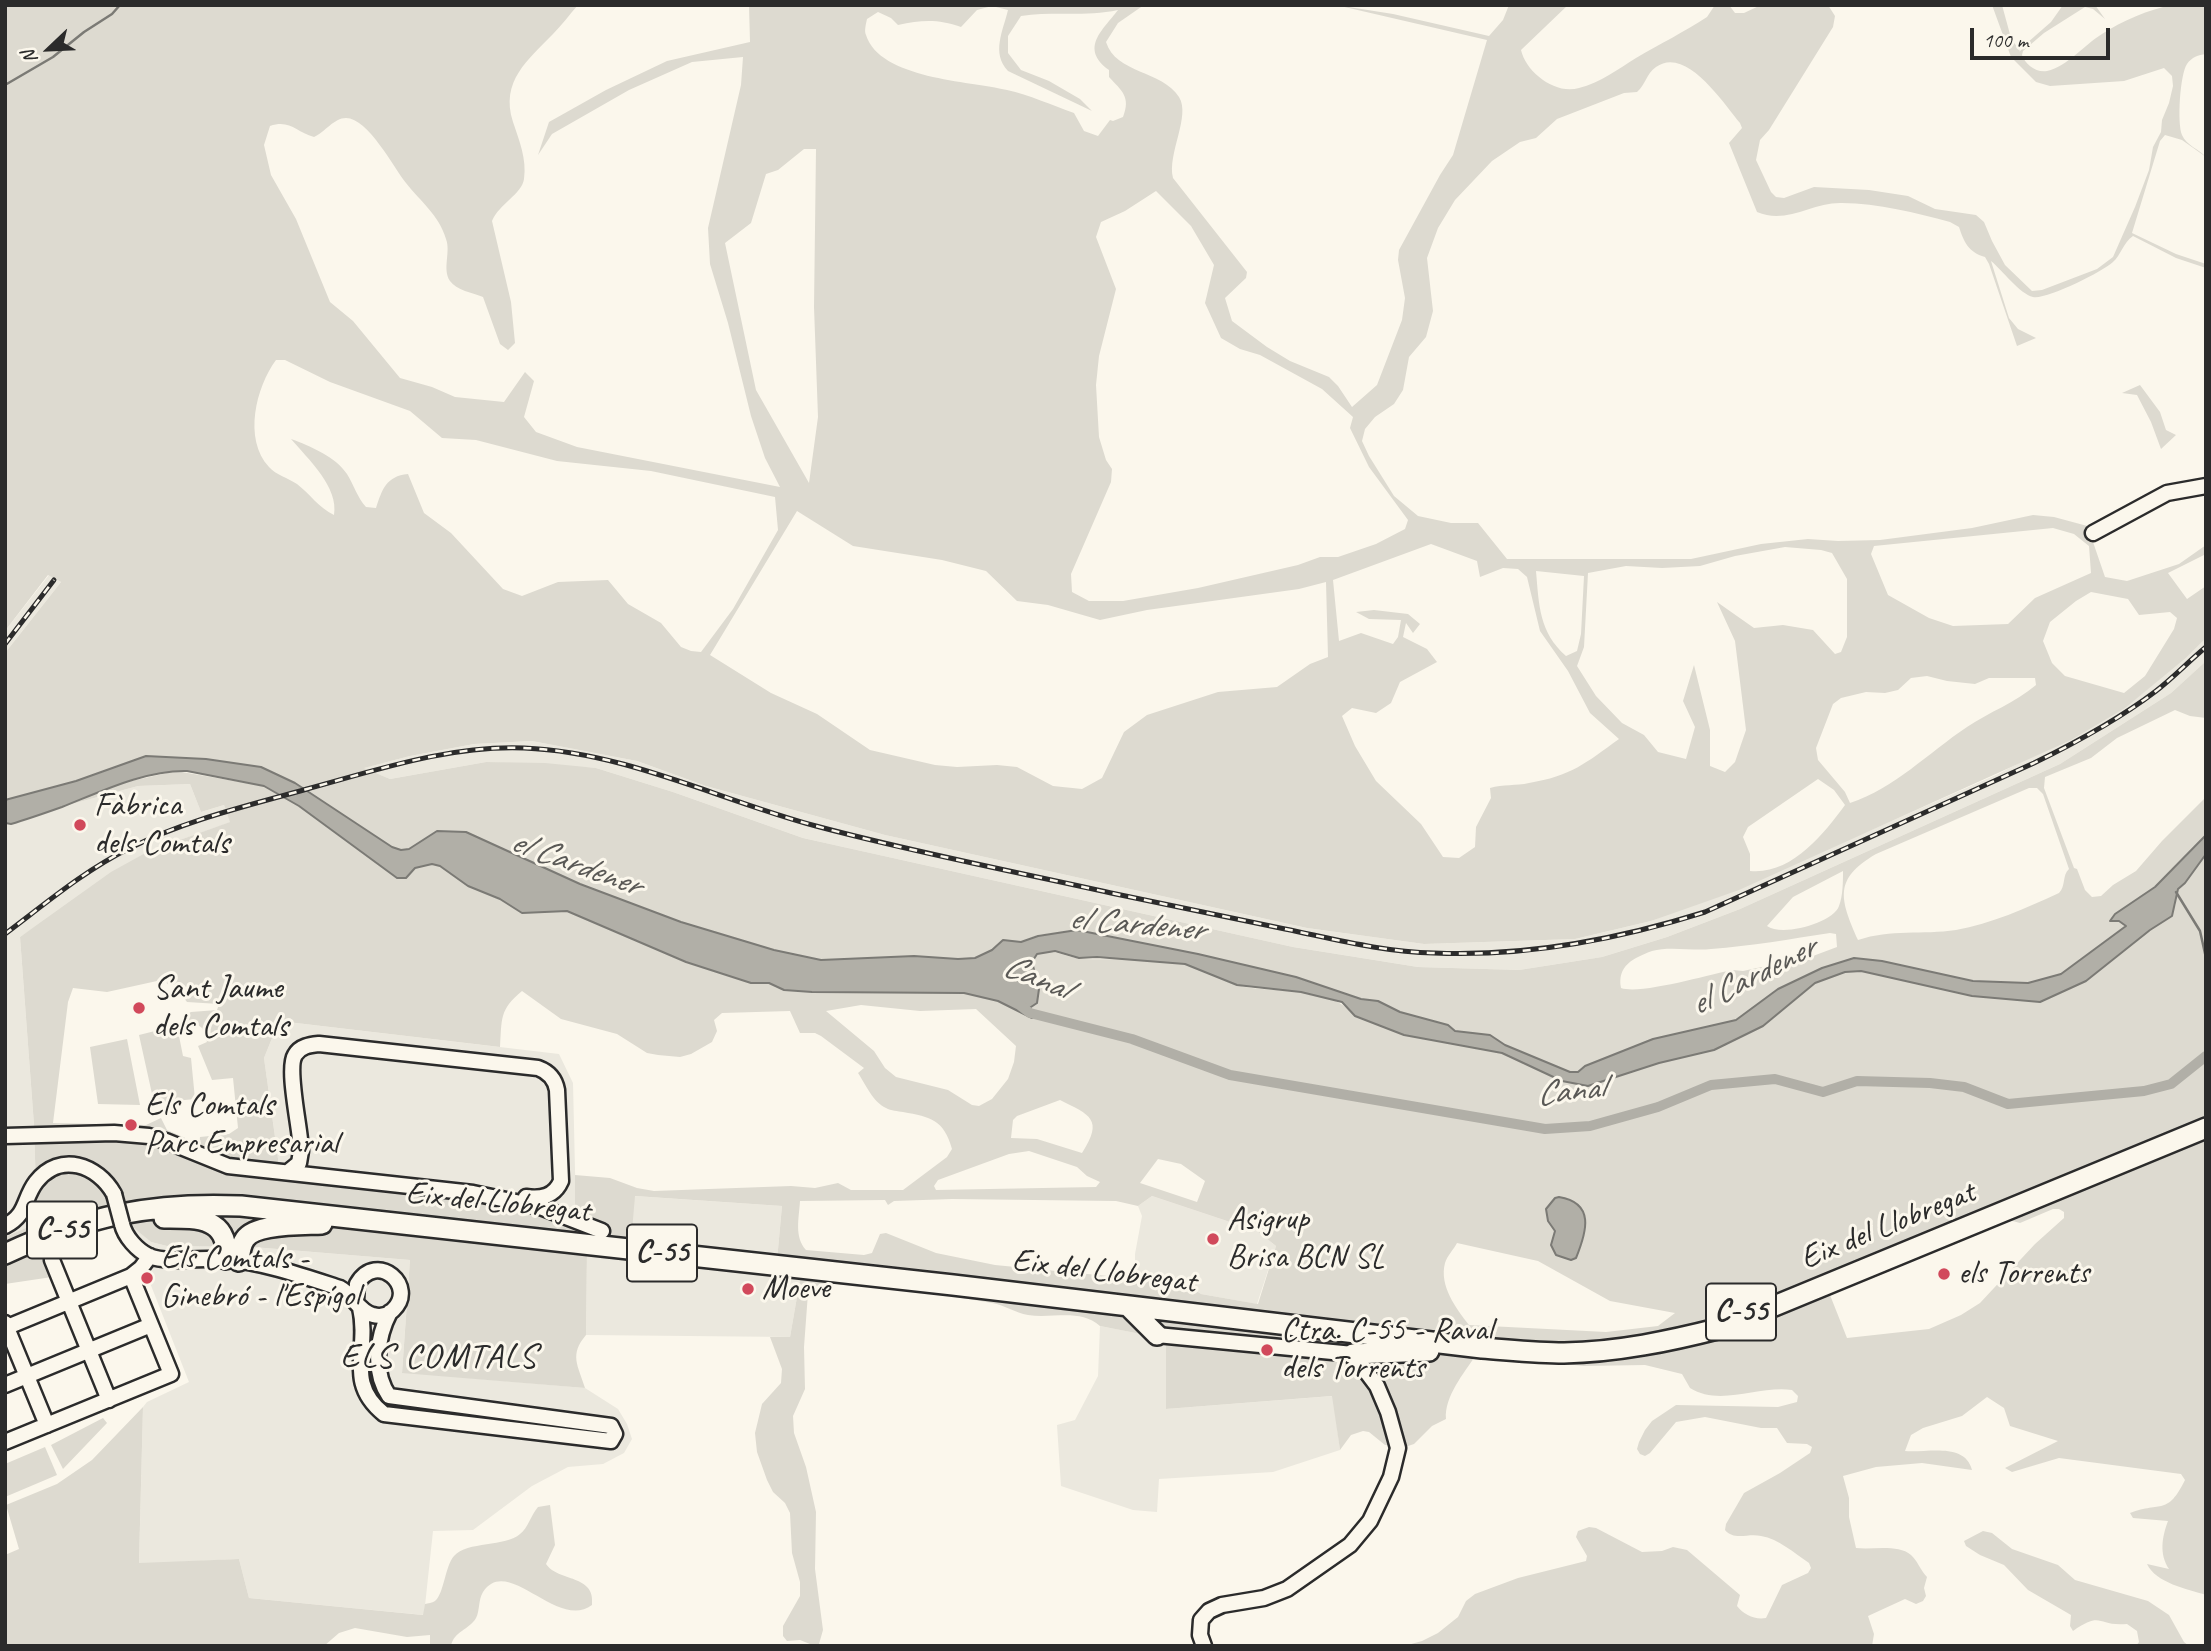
<!DOCTYPE html>
<meta charset="utf-8">
<style>
body{margin:0}
#map{position:relative;width:2211px;height:1651px;overflow:hidden;background:#fbf7ec;font-family:Caveat,sans-serif}
canvas{display:block}
.frame{position:absolute;inset:0;border:7px solid #2b2b2b;pointer-events:none}
.north{position:absolute;left:14px;top:14px;width:70px;height:70px;-webkit-text-stroke:5px #fbf7ec;paint-order:stroke;rotate:247deg;font-size:19px;font-weight:700;line-height:28px;text-align:center;color:#2b2b2b}
.north::after{content:'';display:block;margin:auto;width:24px;height:32px;background:#2b2b2b;clip-path:polygon(50% 0,100% 100%,50% 72%,0 100%)}
.scale{position:absolute;left:1970px;top:28px;width:140px;height:32px;box-sizing:border-box;border:4px solid #2b2b2b;border-top:0;padding-left:9px;font-size:21px;line-height:24px;white-space:nowrap;color:#2b2b2b;-webkit-text-stroke:5px #fbf7ec;paint-order:stroke}
</style>
<div id="map">
<canvas width="2211" height="1651"></canvas>
<div class="frame"></div>
<div class="north">N</div>
<div class="scale">100 m</div>
</div>
<script>
const context = document.querySelector('canvas').getContext('2d');
context.lineJoin = 'round';
function paint(path, color) { context.fillStyle = color; context.fill(path, 'evenodd'); }
function strokePath(path, color, width, dash) { context.strokeStyle = color; context.lineWidth = width; context.lineCap = dash ? 'butt' : 'round'; context.setLineDash(dash || []); context.stroke(path); }
function label(font, color, halo, rows, align = 'center') {
  context.font = font + ' Caveat,sans-serif'; context.lineWidth = 6; context.setLineDash([]); context.textBaseline = 'middle'; context.strokeStyle = halo; context.fillStyle = color; for (const [text, x, y, turn = 0] of rows) {
    context.save(); context.translate(x, y); context.rotate((+turn || 0) * Math.PI / 180); context.textAlign = isNaN(turn) ? turn : align; if (halo) context.strokeText(text, 0, 0); context.fillText(text, 0, 0); context.restore();
  }
}
const built = new Path2D(`
 M49,575L61,582L5,653V631Z
 M2206,638V661L2171,693L2060,764L1740,909L1667,937L1602,957L1519,970L1418,967L1293,947L803,838L673,792L596,768L486,762L390,779L363,768L410,756L474,744L532,741L637,761L706,786L885,835L1307,928L1424,944L1575,939L1651,921L1871,830L1998,774L2125,707L2186,658Z
 M190,784L201,812L224,805L231,822L149,851L20,937L34,1125L37,1223L5,1237V826L61,807L138,786Z
 M279,1021L559,1054L573,1083L576,1213L281,1180L264,1058Z
 M634,1196L782,1206L776,1271L801,1274L790,1337L586,1335L587,1250Z
 M1152,1196L1257,1231L1276,1246L1257,1304L1201,1294L1177,1278L1148,1272L1135,1273V1254L1142,1216L1138,1206Z
 M112,1224L135,1228L151,1242L167,1246L253,1247L410,1260L402,1372L585,1388L618,1409L627,1424L632,1439L624,1453L603,1464L568,1467L532,1486L473,1530L433,1531L424,1615L249,1598L239,1559L139,1564L143,1407L147,1402L189,1382L150,1283L152,1276L134,1260Z
 M1100,1326L1167,1339L1166,1409L1333,1396L1340,1450L1273,1472L1159,1479L1157,1512L1133,1510L1061,1486L1057,1425L1075,1420L1098,1376Z`);
const green = new Path2D(`
 M5,5H578C569,15 562,25 553,34C528,60 500,81 513,122C519,140 527,159 524,179C522,194 499,204 492,221L511,302L515,343L508,350L500,344L483,297C473,293 456,290 450,281C442,269 451,252 446,239C439,215 421,202 406,183C394,168 368,118 346,118C334,118 325,132 314,137C296,132 290,119 270,126L264,145L271,175L296,219L330,302L353,321L400,378L432,387L455,397L504,402L525,372L534,381L524,417L536,432L577,447L780,487L765,458L751,416L728,323L710,264L708,228L741,85L743,57L692,62L629,90L552,134L538,155L549,122L606,90L667,61L750,42L749,5H1144L1118,23L1106,42C1116,74 1162,70 1179,97C1191,116 1167,154 1173,178L1247,272L1246,278L1225,298L1232,321L1267,347L1290,361L1329,377L1338,386L1352,407L1377,385L1402,320L1405,298L1398,260L1399,250L1440,175L1453,155L1487,40L1336,5L1393,14L1489,36L1503,20L1509,5H1568L1521,50C1526,72 1555,95 1579,88C1600,83 1618,69 1636,58C1660,44 1684,32 1707,17L1715,5H1729L1735,13H1744L1761,5H1828L1835,16L1833,27L1769,130L1760,140L1756,160L1771,192L1776,197L1784,198L1814,187L1869,190L1908,196L1935,209L1976,215L1984,222L1992,241L2005,265L2032,291L2042,290L2097,269L2113,257L2135,207L2149,170L2153,147L2161,132L2162,120L2169,103L2173,86L2172,76L2164,68L2124,81L2050,86L2036,82L2011,57L1992,5H2002L2011,38L2019,50L2051,22L2063,5H2095L2105,19L2093,9L2085,7L2044,33L2023,51L2022,55C2025,64 2036,73 2047,71C2068,66 2084,45 2102,34C2122,21 2149,9 2173,5C2183,3 2195,5 2206,5V54C2198,55 2192,57 2187,64C2180,74 2177,123 2182,135C2186,145 2200,150 2206,157L2182,140L2165,135L2160,141L2132,233L2176,254L2206,264V268L2176,258L2133,236C2123,243 2121,255 2113,262C2102,272 2046,300 2033,297C2020,294 2002,270 1991,261L2009,318L2018,329L2036,338L2017,346L1989,264L1985,257C1968,252 1964,242 1959,227L1950,222C1916,213 1878,203 1842,203C1812,202 1787,225 1757,212L1729,143L1742,128L1740,123C1724,104 1686,45 1656,67C1646,74 1646,84 1637,92L1624,93L1557,119L1536,138L1520,142L1492,161L1455,200L1438,228L1427,258L1433,311L1426,337L1409,357L1403,390L1394,404L1375,417L1365,429L1362,441L1369,456L1394,496L1418,516L1451,523H1478L1507,559H1691L1761,544L1808,539L1838,541L1880,540L1972,528L2033,515L2054,517L2091,527L2168,498L2093,542L2105,577L2127,581L2179,564L2206,545V554L2168,573L2187,599L2206,586V638L2186,658L2125,708L2071,740L1739,890L1651,921L1575,939L1424,944L1307,928L885,835L706,786L637,761L532,741L474,744L410,756L364,768L390,779L486,762L545,763L596,768L673,792L803,838L1293,947L1418,967L1519,970L1602,957L1667,937L1740,909L2060,764L2171,693L2206,661V718L2190,716L2175,710L2117,738L2091,758L2045,777L2044,788L2074,868L2077,869L2085,890L2092,897L2101,896L2113,885L2136,871L2162,841L2206,797V835L2155,887L2115,914L2111,921H2119L2127,926L2061,975L2028,983L1973,981L1882,961L1854,958L1822,968L1778,989L1736,1020L1653,1039L1585,1066L1578,1072H1570L1505,1045L1498,1040L1481,1034L1455,1031L1448,1025L1400,1012L1378,1001L1361,999L1296,977L1198,954L1077,930L1038,935L1021,942L1004,940L992,950L975,958L958,959L914,956L821,960L774,950L681,922L580,884L466,832L409,849L401,850L392,847L295,783L261,767L206,759L146,756L76,781L5,800V653L61,582L48,575L5,631ZM992,6L1008,10C1003,31 991,53 1008,71L1092,111L1080,99L1049,81L1021,70L1008,53V36L1021,16C1053,11 1086,17 1118,10C1103,30 1079,48 1109,70V77C1122,91 1131,97 1123,117L1113,121L1110,120L1098,136L1084,131L1074,113C1052,105 1029,95 1007,90C969,81 880,79 866,35C864,31 866,24 867,19L878,12L891,18L898,25C922,20 938,19 961,27L977,10ZM804,149H816L814,307L818,417L809,483L756,390L725,243L751,223L766,174L778,170ZM1156,191L1191,226L1214,265L1205,303L1221,338L1240,349L1260,355L1322,389L1353,417L1350,428L1369,467L1408,520L1405,529L1376,544L1338,557H1320L1298,565L1198,588L1123,601H1089L1072,592L1071,574L1111,482L1112,469L1106,460L1099,437L1096,385L1099,356L1116,289L1096,237L1101,222L1125,211ZM276,360H285L330,382L410,411L442,438L476,440L557,461L651,471L775,497L778,530L733,609L701,652L691,651L681,647L661,623L628,604L608,580L558,582L522,596L503,589L451,533L424,513L408,474C386,476 382,490 376,508L366,507C357,497 354,485 347,474C336,457 310,446 291,439C308,459 339,487 334,515C319,508 310,494 297,484C288,478 276,475 269,467C243,439 256,387 276,360ZM797,511L853,546L942,560L986,571L1017,601L1048,605L1100,620L1147,610L1299,589L1326,582L1328,657L1310,664L1277,687L1218,692L1147,715L1124,732L1102,778L1082,789L1053,786L1017,767L997,765L957,767L935,765L870,750L817,714L771,693L710,655ZM2053,528L2074,534L2089,546L2091,573L2035,598L2008,624L1953,626L1929,618L1888,595L1871,554L1874,546ZM1431,544L1477,561L1480,577L1503,568L1518,569L1527,577L1540,631L1568,671L1590,713L1619,739C1586,763 1571,776 1529,783C1516,786 1503,784 1490,788L1491,798L1476,827L1475,847L1459,858L1443,857L1421,824L1376,781L1355,746L1342,716L1352,708L1376,713L1391,703L1400,682L1437,662L1427,649L1403,637L1406,623L1413,633L1420,624L1408,614L1374,610L1356,612L1369,619L1401,620L1398,637L1393,644L1361,633L1339,641L1333,580ZM1785,547L1821,550L1832,553L1847,579V637L1841,652L1835,654L1813,630L1783,625L1754,628L1717,602L1735,641L1746,730L1735,762L1725,772L1710,766V730L1694,665L1683,701L1695,727L1686,759L1658,752L1644,735L1622,723L1596,696L1577,666L1584,647L1588,573L1626,566L1662,568L1700,566L1735,556ZM1536,571L1584,576L1581,634L1577,651L1566,656C1539,632 1539,605 1536,571ZM2091,592L2128,599L2139,615L2170,612L2177,618L2174,629L2145,676L2124,693L2065,676L2052,663L2043,641L2050,622L2076,601ZM1927,676L1947,681L1975,684L1989,678H2035L2036,685C2015,703 1989,712 1967,727C1928,753 1895,788 1850,803L1845,792L1818,760L1816,748L1833,704L1841,698L1866,692L1885,693L1898,690L1911,678ZM1818,779L1834,790L1845,805C1823,835 1791,875 1750,871V854L1743,837L1748,827ZM2029,788H2037L2043,794L2069,869C2062,875 2066,886 2059,893C2026,908 1991,924 1956,930C1922,935 1891,929 1858,940C1840,899 1833,879 1876,854ZM1843,871C1843,881 1843,896 1839,906C1833,923 1782,937 1767,926L1793,897ZM1830,933L1836,934L1837,947L1813,956L1743,971L1733,970C1710,974 1641,995 1621,988C1617,966 1633,958 1652,951C1669,946 1693,951 1711,949C1751,946 1791,939 1830,933Z
 M2140,385L2160,412L2166,430L2176,435L2161,449L2151,422L2137,395L2122,393Z
 M176,771L264,786L299,806L390,873L432,864L440,866L468,886L531,913L567,911L686,962L751,983H769L785,990L812,992L964,993L998,1001L1031,1017L1028,1009L1039,989L1032,962L1037,954C1057,948 1065,958 1084,959C1113,960 1156,957 1185,964C1205,969 1224,983 1245,987C1280,993 1329,985 1355,1016L1502,1053L1562,1081L1714,1050L1763,1026L1815,983L1845,972L1861,971L1972,996L2040,1002L2157,924L2175,907L2178,889L2185,883L2206,854V1595C2187,1589 2156,1583 2147,1564L2169,1569C2159,1554 2162,1537 2168,1521L2133,1518L2130,1513C2162,1501 2167,1516 2185,1480L2181,1474L2059,1458L2012,1472L2005,1468L2058,1441L2010,1426L2004,1408L1987,1397L1962,1416L1923,1428L1911,1435L1905,1451C1927,1453 1965,1442 1972,1470L1922,1463L1876,1467L1843,1476L1849,1498V1517L1856,1548C1873,1550 1898,1544 1911,1555C1917,1560 1921,1571 1927,1577L1924,1588L1926,1596L1923,1601L1916,1604L1905,1599L1868,1616L1874,1634L1872,1646H1404L1422,1641L1438,1633L1458,1617L1466,1601L1475,1594L1518,1578L1586,1561L1587,1556L1576,1537L1578,1531L1589,1527L1596,1528L1642,1552L1662,1551L1673,1547L1687,1550L1740,1595L1737,1606C1744,1615 1755,1620 1766,1618L1782,1585L1808,1573L1811,1568L1809,1563C1794,1553 1779,1539 1761,1536C1748,1533 1734,1541 1725,1530L1726,1524L1744,1493L1780,1473L1810,1453L1812,1447L1807,1444L1787,1443L1777,1428H1761L1705,1417L1676,1422L1650,1453L1645,1456L1640,1454L1637,1449L1639,1442L1645,1430L1652,1421L1676,1405L1778,1407L1797,1402L1798,1396L1792,1390C1760,1385 1720,1407 1690,1388L1682,1374L1645,1365L1584,1366L1476,1355C1464,1373 1444,1397 1446,1419L1432,1426L1414,1444L1408,1446L1385,1445L1369,1432L1363,1431L1351,1435L1340,1450L1332,1396L1166,1409V1339L1100,1326C1080,1308 1052,1319 1028,1315C1015,1313 1005,1305 992,1303C937,1293 882,1288 826,1283L820,1284L808,1293L804,1347L805,1389L793,1416L794,1433L806,1467L816,1512L815,1569L823,1630L819,1644L815,1646L800,1640L787,1641L783,1636V1626L800,1596V1582L792,1553L790,1513L785,1503L773,1492L767,1480L757,1452L755,1433L762,1404L781,1383L782,1369L770,1337H790L801,1274L776,1271L782,1206L635,1196L630,1254L587,1251L586,1335C569,1355 578,1365 585,1388L402,1373L410,1260L253,1247L167,1246L151,1242L134,1228L112,1224L39,1248L52,1277L5,1284V1237L37,1223L34,1125L20,937L111,872L149,851L230,822L224,805L201,812L190,784L138,786L61,807L118,784ZM166,979L167,984L174,985L187,1002L219,1004L217,1010L191,1012L184,1016L183,1020L190,1030L198,1025L202,1028L207,1042L198,1046L212,1080L233,1078L238,1128L229,1134L200,1137L199,1144L167,1130L161,1118L146,1125L53,1123L68,1002L73,988L107,992ZM522,991L561,1019L617,1034L647,1053L658,1055L680,1057L691,1054L712,1042L717,1031L714,1020L722,1013L790,1011L800,1033H815L821,1036L864,1068L858,1073C866,1085 873,1102 886,1108C891,1111 898,1111 903,1112C931,1117 944,1120 952,1149L947,1157L903,1190H851L838,1183L815,1188L791,1186L654,1191L637,1188L610,1178L575,1175V1213L281,1180L264,1058L279,1021L500,1047C502,1019 499,1010 522,991ZM861,1005L920,1011L976,1009L1016,1046L1014,1062L1008,1079L992,1099L979,1106L972,1105L948,1090L896,1077L885,1068L874,1051L826,1011ZM1060,1100C1090,1115 1104,1119 1082,1153L1037,1139L1011,1138L1013,1120L1017,1116ZM1029,1151L1077,1167L1087,1176L1100,1182L1096,1187L936,1190L934,1186L938,1180L1009,1154ZM1158,1159L1181,1164L1205,1181L1197,1202L1140,1183ZM1152,1196L1257,1231L1276,1246L1258,1304L1201,1294L1177,1278L1163,1274L1141,1272L1108,1276L995,1265L936,1253L886,1233L880,1234L872,1253L864,1255L806,1250C794,1237 799,1218 800,1201L885,1200L888,1205L894,1201L952,1199L1116,1201L1138,1206ZM2053,1209H2059L2064,1212V1218L2035,1244L1980,1303L1961,1315L1929,1329L1847,1338L1830,1295L1885,1273L1979,1230L2009,1220L2020,1223ZM1457,1243L1538,1261L1610,1301L1675,1313L1658,1326L1606,1332L1469,1325C1456,1308 1439,1286 1445,1263C1447,1256 1454,1249 1457,1243Z
 M171,1027L179,1036L183,1056L191,1058L195,1099L154,1103L139,1035Z
 M127,1039L140,1105L98,1104L90,1047Z
 M143,1407L139,1563L239,1559L249,1598L423,1615L425,1604C428,1603 432,1603 435,1601C444,1594 445,1566 454,1556C467,1541 506,1547 520,1534C528,1528 531,1515 538,1507L550,1505L555,1545L546,1564C558,1582 596,1574 592,1605C557,1631 508,1554 483,1592C478,1600 480,1611 476,1618C469,1630 454,1631 451,1646H430V1635L407,1637L355,1628L339,1633L324,1646H5V1555L19,1549L6,1505L57,1484L92,1460Z
 M103,1418L107,1423L63,1469L51,1445Z
 M45,1447L57,1475L5,1497V1464Z
 M1983,1531L1992,1533L2012,1549L2058,1565L2075,1580L2148,1601L2169,1615L2184,1642L2189,1646H2136L2139,1642L2137,1631L2127,1624C2097,1627 2103,1610 2073,1631L2070,1626L2071,1615L2028,1590L2004,1565L1980,1555L1966,1546L1964,1541Z`);
const water = new Path2D(`
 M146,756L206,759L261,767L295,783L392,847L401,850L409,849L437,831L466,832L580,884L681,922L774,950L821,960L914,956L958,959L975,958L992,950L1003,940L1021,942L1038,936L1077,930L1198,954L1296,977L1361,999L1378,1001L1400,1012L1448,1025L1455,1031L1490,1035L1505,1045L1570,1072H1578L1585,1066L1653,1039L1736,1020L1778,989L1822,968L1854,958L1882,961L1973,981L2028,983L2061,974L2126,926L2119,921H2110L2115,914L2155,887L2206,835V854L2185,883L2178,889L2172,916L2150,930L2086,981L2040,1002L1972,996L1861,971L1845,972L1815,983L1763,1026L1714,1050L1659,1063L1588,1086L1562,1081L1502,1053L1404,1035L1355,1016L1342,1002L1301,992L1237,985L1185,964L1097,957L1079,958L1055,951L1037,954L1032,962L1039,989L1037,1003L1028,1009L1032,1018L998,1001L964,993L812,992L784,990L769,983H751L686,962L567,911L522,913L500,899L468,886L440,866L432,864L415,868L406,878H397L299,806L264,786L187,771C145,770 100,792 62,807C45,813 28,819 11,824L5,823V800L76,781Z
 M1559,1197C1595,1203 1587,1231 1576,1258L1571,1260L1556,1255L1551,1245L1555,1231L1548,1221L1546,1209L1555,1198Z`);
const stream = new Path2D(`
 M5,85L53,57L84,32L112,14L120,5
 M2176,892L2200,931L2206,958`);
const canal = new Path2D(`
 M1021,1006L1030,1013L1132,1039L1230,1075L1545,1129L1590,1126L1658,1107L1711,1085L1775,1079L1823,1092L1857,1081L1930,1083L1964,1087L2008,1104L2144,1091L2171,1084L2206,1056`);
const minor = new Path2D(`
 M2093,533L2167,493L2206,486
 M5,1136L114,1133L149,1136L166,1141L228,1166L473,1193L540,1207L602,1231
 M288,1172L299,1163L301,1151C301,1131 286,1069 295,1055C300,1046 310,1045 319,1044L538,1068C549,1072 555,1079 557,1090L561,1181C554,1197 541,1199 526,1197
 M122,1224C125,1237 137,1250 149,1256C169,1264 203,1257 225,1259C263,1262 303,1276 340,1288C353,1295 359,1312 373,1315C380,1317 388,1315 393,1310C418,1287 377,1250 357,1284L356,1301
 M5,1226C28,1214 23,1199 36,1182C60,1151 98,1165 114,1194
 M52,1260L109,1400
 M360,1308C370,1350 344,1382 384,1414L611,1441L615,1434L611,1426L389,1396C372,1371 377,1337 390,1312
 M5,1323L47,1425
 M5,1328L131,1276L141,1268L150,1256
 M1157,1335L1353,1354L1377,1386L1388,1412L1398,1448L1391,1477L1370,1521L1350,1545L1287,1589L1264,1598L1222,1605L1209,1611L1201,1620L1200,1635L1204,1646
 M5,1385L151,1325
 M5,1442L171,1374L131,1276`);
const highway = new Path2D(`
 M164,1218C196,1218 229,1216 226,1259
 M5,1254C86,1216 151,1202 241,1206L953,1285L1482,1348C1510,1350 1537,1353 1564,1353C1618,1352 1670,1341 1721,1328L2206,1128
 M239,1261C240,1254 240,1246 245,1239C256,1223 303,1225 322,1224
 M1128,1306L1157,1335
 M1353,1354L1429,1351`);
const rail = new Path2D(`
 M5,644L54,580
 M5,934C45,904 85,870 130,848C186,820 247,806 307,789C377,770 450,745 524,748C626,752 719,800 816,826C913,852 1012,871 1111,893C1169,905 1227,917 1285,929C1334,939 1383,952 1434,953C1527,957 1616,940 1705,912L2034,763C2077,742 2118,720 2156,691C2174,677 2189,661 2206,647`);
const minorBridge = new Path2D(`
 M114,1194L122,1224`);
const markers = [
 [80,825,7,"#d1495b"],
 [139,1008,7,"#d1495b"],
 [131,1125,7,"#d1495b"],
 [1213,1239,7,"#d1495b"],
 [1944,1274,7,"#d1495b"],
 [147,1278,7,"#d1495b"],
 [748,1289,7,"#d1495b"],
 [1267,1350,7,"#d1495b"]
];
const shields = [
 [62,1230,70],
 [662,1253,70],
 [1741,1312,70]
];
const shieldNames = [
 ["C-55",62,1230],
 ["C-55",662,1253],
 ["C-55",1741,1312]
];
const poiNames = [
 ["Fàbrica",94,806],
 ["dels Comtals",94,844],
 ["Sant Jaume",153,989],
 ["dels Comtals",153,1027],
 ["Els Comtals",145,1106],
 ["Parc Empresarial",145,1144],
 ["Asigrup",1227,1220],
 ["Brisa BCN SL",1227,1258],
 ["Els Comtals -",161,1259],
 ["Ginebró - l'Espígol",161,1297],
 ["els Torrents",1958,1274],
 ["Moeve",762,1289],
 ["Ctra. C-55 - Raval",1281,1331],
 ["dels Torrents",1281,1369]
];
const streetNames = [
 ["Eix del Llobregat",498,1203,6],
 ["Eix del Llobregat",1888,1226,-22],
 ["Eix del Llobregat",1104,1272,7]
];
const waterNames = [
 ["el Cardener",575,864,20],
 ["el Cardener",1136,925,5],
 ["el Cardener",1753,977,-27],
 ["Canal",1036,978,23],
 ["Canal",1570,1092,-6]
];
const neighbourhoodNames = [
 ["ELS COMTALS",439,1358]
];
paint(built, '#ebe8de');
paint(green, '#dddad0');
paint(water, '#b1afa7');
strokePath(water, '#7b7a75', 2);
strokePath(stream, '#7b7a75', 2.5);
strokePath(canal, '#b1afa7', 10);
strokePath(minor, '#2b2b2b', 19);
strokePath(highway, '#2b2b2b', 24);
strokePath(minor, '#fbf7ec', 14);
strokePath(highway, '#fbf7ec', 19);
strokePath(rail, '#2b2b2b', 5);
strokePath(rail, '#fbf7ec', 2.5, [8]);
strokePath(minorBridge, '#2b2b2b', 19, []);
strokePath(minorBridge, '#fbf7ec', 14);
for (const [x, y, r, color] of markers) { const dot = new Path2D(); dot.arc(x, y, r, 0, 2 * Math.PI); context.fillStyle = color; context.fill(dot); strokePath(dot, '#fbf7ec', 2.5); }
for (const [x, y, w] of shields) { const box = new Path2D(); box.roundRect(x - w / 2, y - 28.5, w, 57, 5); context.fillStyle = '#fbf7ec'; context.fill(box); strokePath(box, '#2b2b2b', 2); }
label('bold 32px', '#2b2b2b', null, shieldNames);
label('33px', '#2b2b2b', '#fbf7ec', poiNames, 'left');
label('33px', '#2b2b2b', '#fbf7ec', streetNames);
label('italic 35px', '#5a5956', '#fbf7ec', waterNames);
context.letterSpacing = '2px';
label('35px', '#2b2b2b', '#fbf7ec', neighbourhoodNames);
context.letterSpacing = '0px';
</script>
